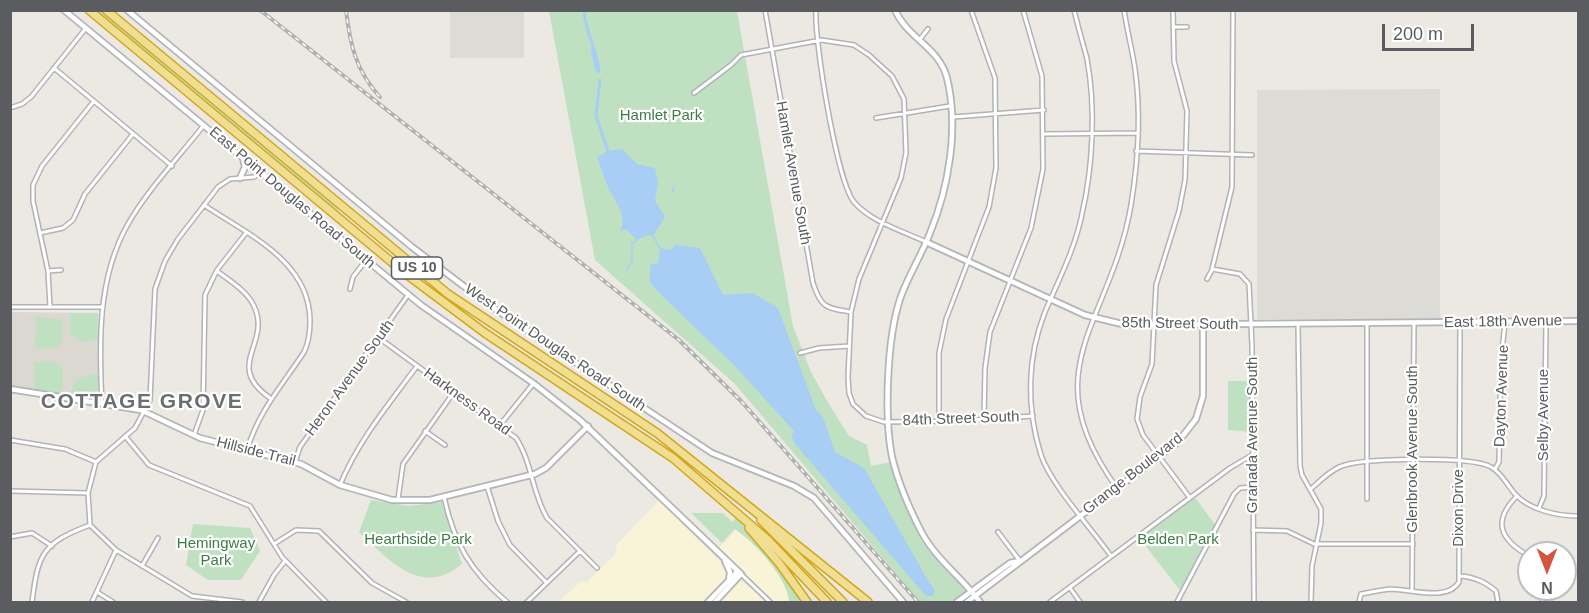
<!DOCTYPE html>
<style>
body{margin:0}
#map{position:relative;width:1589px;height:613px;overflow:hidden;background:#ebe9e1;font-family:Helvetica,sans-serif}
canvas{display:block}
.frame{position:absolute;inset:0;border:12px solid #5a5c60;pointer-events:none}
.north{position:absolute;left:1517px;top:541px;width:60px;height:60px;box-sizing:border-box;background:#fff;border:2px solid #bdbebf;border-radius:50%;rotate:180deg;font-size:16px;font-weight:700;line-height:24px;text-align:center;color:#5a5c60}
.north::after{content:'';display:block;margin:auto;width:21px;height:27px;background:#d4543e;clip-path:polygon(50% 0,100% 100%,50% 72%,0 100%)}
.scale{position:absolute;left:1382px;top:24px;width:92px;height:27px;box-sizing:border-box;border:3px solid #5a5c60;border-top:0;padding-left:8px;font-size:18px;line-height:21px;white-space:nowrap;color:#5a5c60;-webkit-text-stroke:4px #fff;paint-order:stroke}
</style>
<div id="map">
<canvas width="1589" height="613"></canvas>
<div class="frame"></div>
<div class="north">N</div>
<div class="scale">200 m</div>
</div>
<script>
const context = document.querySelector('canvas').getContext('2d');
context.lineJoin = 'round';
function paint(path, color) { context.fillStyle = color; context.fill(path, 'evenodd'); }
function strokePath(path, color, width, dash) { context.strokeStyle = color; context.lineWidth = width; context.lineCap = dash ? 'butt' : 'round'; context.setLineDash(dash || []); context.stroke(path); }
function label(font, color, halo, rows, align = 'center') {
  context.font = font + ' Helvetica,sans-serif'; context.lineWidth = 4.5; context.setLineDash([]); context.textBaseline = 'middle'; context.strokeStyle = halo; context.fillStyle = color; for (const [text, x, y, turn = 0] of rows) {
    context.save(); context.translate(x, y); context.rotate((+turn || 0) * Math.PI / 180); context.textAlign = isNaN(turn) ? turn : align; if (halo) context.strokeText(text, 0, 0); context.fillText(text, 0, 0); context.restore();
  }
}
const commercial = new Path2D(`
 M657,498L729,571L728,579L706,602H558L583,580L586,583L615,555L617,544L658,502Z
 M740,526L754,540L797,602H775L719,548Z
 M739,580L752,589L766,602H718Z`);
const industrial = new Path2D(`
 M450,11H524V58H450Z
 M1440,89V319H1257V90Z`);
const education = new Path2D(`
 M10,312L98,313V400L11,386Z`);
const green = new Path2D(`
 M92,11H100L321,194L337,207L338,211Z
 M549,11H737L793,326L811,372L827,401L849,436L867,445L871,466L891,462L922,542L966,591L950,602H920L735,384L595,260Z
 M69,313H98V339L82,342L71,335Z
 M36,317L61,319C66,347 61,349 35,349Z
 M35,362H54L63,367V386L59,394L34,391Z
 M94,374L98,377V400L70,395L77,379Z
 M1228,381H1252V432L1228,430Z
 M1193,495L1217,527L1182,593L1138,536Z
 M371,500L409,506L442,502L462,564C421,598 389,560 359,532Z
 M691,513H723L732,522L736,518L772,557L804,602H789C788,578 754,542 735,529L722,543Z
 M193,524L250,528L260,551L241,580H208L186,565Z`);
const water = new Path2D(`
 M622,149L637,164L655,168L658,182L655,200L665,217L653,236L647,235L637,240L626,229L620,232C628,214 615,203 608,187C604,179 602,169 598,160V157L608,151Z
 M676,245L700,248L723,295L753,293L778,308L816,410L823,417L835,452L864,468L930,584L935,590L933,596H926L796,445L791,437L794,431L734,365L658,292L650,282V265L658,263L660,248L670,250Z`);
const stream = new Path2D(`
 M673,191L674,187
 M653,236L660,248
 M627,270L632,261V243L637,240
 M924,602V600`);
const canal = new Path2D(`
 M584,10C585,33 597,49 599,71
 M592,50L597,71
 M600,80L596,116L608,151`);
const street = new Path2D(`
 M765,10L813,283C821,308 826,308 851,312
 M816,10C814,41 837,181 854,202C871,222 903,231 926,242
 M1074,10C1078,27 1083,43 1087,59C1096,108 1093,166 1082,214C1075,249 1059,279 1045,312C1027,357 1026,408 1041,455C1051,485 1092,529 1111,556
 M1173,10L1174,61L1187,111L1185,180L1179,211L1156,285L1152,364L1140,397L1137,419L1143,435L1190,498
 M1233,10L1232,187L1212,269L1240,274L1249,284L1252,345L1254,602
 M1173,27H1187
 M920,39L928,29
 M54,68L172,166
 M694,93L731,65L741,55L821,40L854,45L869,55L892,76L904,99L906,153L901,178L859,279L851,312L848,377L849,393L853,404L866,416L884,422L957,421L1033,416
 M10,108L22,104L31,97L86,28
 M953,117L1044,110
 M876,118L950,106
 M1044,134L1137,133
 M1136,151L1252,155
 M204,205C247,234 310,261 310,321C310,332 309,342 304,352C282,386 259,410 247,450
 M40,233L63,228L73,220L85,194L133,134
 M48,271L61,270
 M217,271C230,281 247,291 254,306C272,344 223,365 270,398
 M1207,279L1212,270
 M350,289L353,277L366,260
 M10,307H102
 M50,307L48,271L33,201V185L42,166L94,101
 M1298,324L1300,466L1302,475L1321,509V523L1312,566L1311,602
 M1367,324V499
 M379,338L516,438C532,462 532,493 547,518L597,568
 M800,353L819,348L849,346
 M102,404C99,344 97,278 128,224C148,189 179,157 204,125
 M984,419L985,368L990,332L1031,228L1043,169L1042,76L1023,10
 M939,421V353L946,319L989,207L996,168L995,78L971,10
 M500,425L533,384
 M425,431L445,445
 M194,435L203,410L205,295L217,270L246,233
 M125,436L149,465L250,506L282,557L326,602
 M10,440L65,449L96,462
 M295,462L300,447L408,295
 M1495,469L1499,462L1501,359L1505,323
 M340,485C358,441 389,404 417,366
 M487,486L498,521L510,545L546,582
 M1117,488C1030,369 1111,324 1131,205C1138,162 1141,112 1135,69C1132,49 1127,30 1124,10
 M1312,488C1321,480 1333,468 1345,465C1368,458 1472,456 1491,467C1502,473 1507,485 1515,494C1529,510 1558,516 1578,516
 M11,491L88,493
 M1517,496C1491,522 1501,540 1529,556
 M444,497C454,543 470,571 507,602
 M398,499L403,464L454,392
 M1539,508L1544,496L1546,322
 M90,525L88,493L96,462L135,428L150,400L155,289L165,261L178,239L218,187L230,179L254,177L260,172
 M90,525L116,550L192,596L242,602
 M1253,530L1287,531L1314,544H1413
 M998,532L1020,561
 M10,537L32,533L52,546
 M274,544L296,530L319,531L372,583L406,602
 M142,566L158,538
 M741,574L770,602
 M1460,576C1475,577 1485,582 1496,591L1498,602
 M1070,588L1080,602
 M1542,589V602
 M1412,590L1414,323
 M97,592L113,602
 M32,602C38,554 42,543 90,525
 M92,602L116,550
 M259,602L274,575L285,561
 M527,602L580,551
 M1050,602L1230,468L1252,455
 M1177,602L1234,494L1240,488L1253,487
 M1359,602L1361,594C1371,592 1381,590 1390,589C1409,589 1448,602 1459,582L1460,322`);
const secondary = new Path2D(`
 M64,10L421,305L533,383L580,420L741,574L715,602
 M127,10L412,247L486,303L712,453L794,486L814,498L903,602
 M895,10C907,38 939,47 947,78C959,127 949,187 930,233C921,256 908,276 900,299C887,339 884,416 892,457C898,482 910,510 922,533C936,559 963,579 980,602
 M240,178L245,167L243,158
 M926,242L1085,315L1126,325L1578,321
 M10,389L141,410L200,438L301,464L340,485L392,500H430L535,474L546,468L588,426
 M725,561L730,572L729,581
 M708,602L738,571
 M957,602L1010,563L1020,561
 M967,602L1178,442L1196,419L1203,396V326`);
const highway = new Path2D(`
 M89,10L406,274L485,333L673,458L768,540L827,602
 M106,10L448,294L657,433L868,602
 M761,520L843,602
 M749,528L779,563L807,602`);
const rail = new Path2D(`
 M260,10L679,340L742,402L918,602
 M346,10C350,45 356,71 380,97`);
const shields = [
 [417,268,51]
];
const shieldNames = [
 ["US 10",417,268]
];
const parkNames = [
 ["Hamlet Park",661,116],
 ["Hearthside Park",418,540],
 ["Belden Park",1178,540],
 ["Hemingway",216,544],
 ["Park",216,561]
];
const streetNames = [
 ["Hamlet Avenue South",793,173,80],
 ["East Point Douglas Road South",292,198,40],
 ["East 18th Avenue",1503,322,-1],
 ["85th Street South",1180,324,1],
 ["West Point Douglas Road South",555,348,34],
 ["Heron Avenue South",350,378,-54],
 ["Dayton Avenue",1502,396,-88],
 ["Harkness Road",467,402,36],
 ["Selby Avenue",1544,415,-90],
 ["84th Street South",961,419,-2],
 ["Granada Avenue South",1253,435,-90],
 ["Glenbrook Avenue South",1413,449,-90],
 ["Hillside Trail",256,452,14],
 ["Grange Boulevard",1133,474,-38],
 ["Dixon Drive",1459,508,-90]
];
const districtNames = [
 ["COTTAGE GROVE",142,402]
];
paint(commercial, '#f9f4d8');
paint(industrial, '#dcdbd6');
paint(education, '#dad8d0');
paint(green, '#c0e0c2');
paint(water, '#a8cef5');
strokePath(stream, '#a8cef5', 1.5);
strokePath(canal, '#a8cef5', 3);
strokePath(street, '#b2b3b7', 6);
strokePath(secondary, '#b3b5ba', 8);
strokePath(highway, '#d3a619', 10);
strokePath(street, '#fff', 3);
strokePath(secondary, '#fff', 4.5);
strokePath(highway, '#f0df93', 7);
strokePath(rail, '#b0b0b1', 4);
strokePath(rail, '#fff', 1.5, [4.5]);
for (const [x, y, w] of shields) { const box = new Path2D(); box.roundRect(x - w / 2, y - 11, w, 22, 4.5); context.fillStyle = '#fff'; context.fill(box); strokePath(box, '#5a5c60', 1.5); }
label('bold 14px', '#5a5c60', null, shieldNames);
label('15px', '#3d7c44', '#fff', parkNames);
label('15px', '#5a5c60', '#fff', streetNames);
context.letterSpacing = '1.5px';
label('bold 21px', '#6b6e72', '#fff', districtNames);
context.letterSpacing = '0px';
</script>
